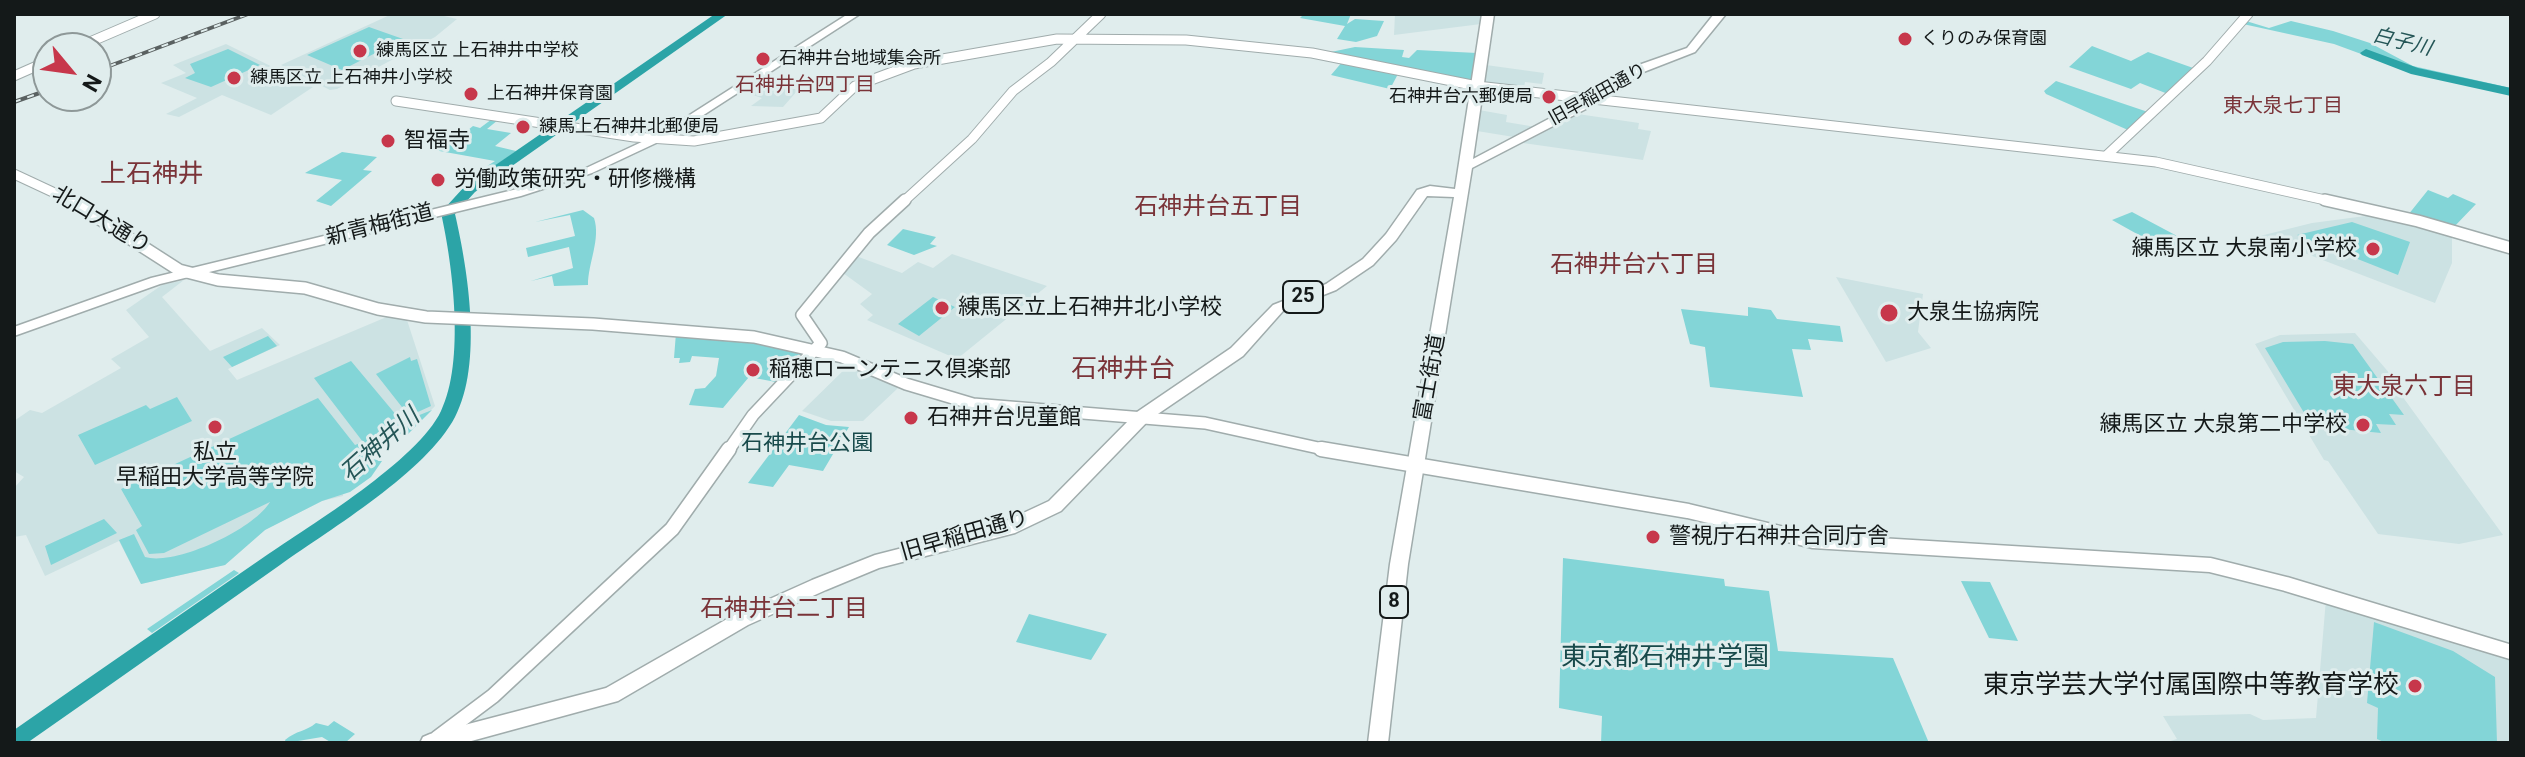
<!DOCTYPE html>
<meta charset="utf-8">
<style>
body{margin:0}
#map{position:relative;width:2525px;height:757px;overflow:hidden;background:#e0eded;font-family:Roboto,sans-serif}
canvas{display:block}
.frame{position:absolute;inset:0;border:16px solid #141919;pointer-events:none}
.north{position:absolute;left:32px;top:32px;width:80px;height:80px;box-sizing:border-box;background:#e0eded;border:2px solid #8e9898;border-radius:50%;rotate:119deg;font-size:22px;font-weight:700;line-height:32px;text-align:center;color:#141919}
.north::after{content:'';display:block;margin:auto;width:28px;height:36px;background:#c7374b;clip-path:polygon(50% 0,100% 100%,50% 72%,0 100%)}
</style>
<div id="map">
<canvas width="2525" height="757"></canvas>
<div class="frame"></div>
<div class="north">N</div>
</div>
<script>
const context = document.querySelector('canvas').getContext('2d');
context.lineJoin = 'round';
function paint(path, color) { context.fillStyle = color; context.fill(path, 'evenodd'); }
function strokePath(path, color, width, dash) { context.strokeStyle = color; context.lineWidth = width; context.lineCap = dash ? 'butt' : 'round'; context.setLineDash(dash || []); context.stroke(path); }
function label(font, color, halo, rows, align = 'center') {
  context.font = font + ' Roboto,"Noto Sans JP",sans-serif'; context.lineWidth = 6; context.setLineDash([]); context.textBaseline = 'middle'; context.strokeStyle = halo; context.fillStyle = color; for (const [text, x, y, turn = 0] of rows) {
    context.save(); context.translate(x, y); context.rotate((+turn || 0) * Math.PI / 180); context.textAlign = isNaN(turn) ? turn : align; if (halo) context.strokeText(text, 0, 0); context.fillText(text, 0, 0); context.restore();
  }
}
const built = new Path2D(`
 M392,14H435L457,19L435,37L337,89L330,90L281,65Z
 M1395,14H1482L1481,24L1394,35Z
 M226,44L313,87L271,115L222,95L179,117L166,114L197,98L161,83L186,73L173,65Z
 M1486,65L1544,73L1542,84L1525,82L1524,88L1483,83Z
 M762,79L798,90L783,107L751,106L762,98L743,92Z
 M1479,110L1507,115L1506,122L1542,128L1571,113L1639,123L1638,129L1651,131L1643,160L1516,142L1520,138L1477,131Z
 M2373,215L2452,233V263L2435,303L2260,236L2312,223Z
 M952,254L1047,286L957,359L867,320L873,315L860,304L872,294L843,273L856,256L902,273L918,262L933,268Z
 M1836,277L1923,294L1918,332L1931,348L1886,362Z
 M184,280L162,297L210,351L262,328L280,345L228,369L237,380L389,316L406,317L435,406L408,434L396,433L344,475L343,496L322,501L265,530L225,565L141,584L119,541L45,576L26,535L14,537V488L24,477L14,471V421L30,410L42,413L121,368L111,359L149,337L126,310L162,285Z
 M2355,333L2397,382V389L2503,535L2459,544L2378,534L2328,461L2324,460L2255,344L2280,335Z
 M850,364L898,388L863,421H831L802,411Z
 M2326,599L2511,657V743H2164L2177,739L2163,716L2250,714L2263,720L2316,718Z`);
const green = new Path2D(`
 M1304,14H1351L1347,24L1355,19L1384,21L1377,36L1356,42L1337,39L1345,26L1300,18Z
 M2246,21L2269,28L2291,21L2333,31L2370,43L2413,66L2511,88V95L2413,73L2334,44L2243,24Z
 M369,27L403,39L342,70L307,55Z
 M2092,46L2131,61L2148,52L2196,69L2168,94L2140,83L2131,89L2069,67Z
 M1355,47L1404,50L1402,57L1409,58L1417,50L1477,53L1471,83L1326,53Z
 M228,49L260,65L211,87L185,78L195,73L190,64Z
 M1343,61L1398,74L1390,89L1331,75Z
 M2056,81L2148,112L2128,130L2046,94L2044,91Z
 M492,119L498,120L487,129L511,133L495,146L516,151L487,172L481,170L495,161L434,150L457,133L463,134L473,126L480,128Z
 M342,152L377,157L363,170L372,171L331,206L316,201L342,180L305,173Z
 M2428,190L2448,198L2453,194L2476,204L2453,228L2408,215Z
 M583,210L594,218C601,239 588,263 588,285L554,286L552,276L531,281L573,268L569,247L528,257L526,248L575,236L570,215L535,222Z
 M2132,212L2179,237L2173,241L2187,248L2173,254L2112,220Z
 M2352,222L2410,242L2398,275L2297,235Z
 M903,229L936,237L930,244L937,246L914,255L887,245Z
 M933,297L955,307L919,336L898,324Z
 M1748,307L1771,310L1777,319L1840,326L1843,342L1808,339L1811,350L1792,349L1803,397L1710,387L1705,347L1690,344L1681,309L1748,316Z
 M676,333L739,339L805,353L776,382L749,377L723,408L689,405L695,389L705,388L716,376L719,358L692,356L690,362L679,363L680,358H674Z
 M268,336L277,346L232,367L223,357Z
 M2325,341L2353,344L2404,415L2389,414L2396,425L2376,424L2381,433L2312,426L2265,348L2283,342Z
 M410,357L411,361L417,359L431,406L409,416L376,374Z
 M351,361L402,422L432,410L408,434L396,433L367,458L382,461L371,477L350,492L322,501L265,530L225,565L141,584L119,540L134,534L145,557C176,566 254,529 270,502L164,553L149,554L136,530L142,526L121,489L318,398L355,445L363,442L314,378Z
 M177,397L192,421L95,465L78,435L146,405L150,409Z
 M799,415L826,425L849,427L823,471L789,465L773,487L748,483Z
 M104,519L117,533L51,565L45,546Z
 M1563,558L1724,579L1725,586L1769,591L1778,651L1893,658L1929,743H1601L1602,716L1559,708Z
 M234,570L239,573L152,633L147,629Z
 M1961,581L1990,582L2018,641L1989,638Z
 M1029,614L1107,634L1091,660L1016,642Z
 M2374,622L2453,651L2495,677L2497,743H2386L2377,739L2378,708L2367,703Z
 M334,721L355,734L345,743H332L322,737L286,743L285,740C297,730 305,732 316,723L328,726Z`);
const river = new Path2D(`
 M715,14H728L475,192L455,214C468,270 483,364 455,417C426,472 332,528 280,565C196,624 112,684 27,743H14V730C97,672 181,614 264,557C311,525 418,460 441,411C465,362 453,266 441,213L443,210L465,186Z
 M2366,49L2418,68L2511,88V96L2411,74L2362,55L2360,53Z`);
const tertiaryFar2 = new Path2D(`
 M76,48L155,14
 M14,76L48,61
 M396,101L634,137L694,141L821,118L855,86L914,64L1057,39L1186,40L1312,53L1477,86L2156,162L2334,202
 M2106,156L2207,61L2248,14
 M14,174L74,202
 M903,202L972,139L1013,91L1051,62L1101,14`);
const tertiaryFar1 = new Path2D(`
 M70,200L179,270L218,280L305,288L378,309L426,317L593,324L754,337L842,357L906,384L973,404L1205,423L1332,451
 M2325,200L2418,221L2511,248
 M728,451L753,415L821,343L802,315L869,233L905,200`);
const tertiary = new Path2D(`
 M1321,449L1688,511L1813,541L2210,565L2286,584L2511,652
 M437,738L493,696L672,529L729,449`);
const secondary = new Path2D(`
 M848,14H860L671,136L592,173L521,196L160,284L14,336V327L151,278L513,190L584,169L663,132Z`);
const primary = new Path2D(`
 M1482,14H1494L1473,159L1605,89L1633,67L1687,48L1714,14H1726L1695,52L1641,73L1613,95L1472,168L1408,564L1388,743H1368L1390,564L1454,197L1427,196L1396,240L1373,265L1336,290L1283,311L1243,356L1149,420L1061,511L1015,533L879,568L826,590L748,625L618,701L464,743H420L423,737L430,734L606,688L734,615L812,580L875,555L1004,522L1049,501L1137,412L1231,348L1273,305L1326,284L1363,259L1386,234L1417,190L1430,186L1455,189Z`);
const rail = new Path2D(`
 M96,71L248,14
 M14,102L48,90`);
const markers = [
 [1905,39,8,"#c7374b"],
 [360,51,8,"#c7374b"],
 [763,59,8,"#c7374b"],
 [234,78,8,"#c7374b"],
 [471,94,8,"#c7374b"],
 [1549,97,8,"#c7374b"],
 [523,127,8,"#c7374b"],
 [388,141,8,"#c7374b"],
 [438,180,8,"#c7374b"],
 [2373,249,8,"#c7374b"],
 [942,308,8,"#c7374b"],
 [1889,313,10,"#c7374b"],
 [753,370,8,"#c7374b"],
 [911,418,8,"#c7374b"],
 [2363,425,8,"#c7374b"],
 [215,427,8,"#c7374b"],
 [1653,537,8,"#c7374b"],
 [2415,686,8,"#c7374b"]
];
const farPoinames = [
 ["くりのみ保育園",1921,39],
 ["練馬区立 上石神井中学校",376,51],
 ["石神井台地域集会所",779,59],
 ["練馬区立 上石神井小学校",250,78],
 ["上石神井保育園",487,94],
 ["石神井台六郵便局",1533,97,"right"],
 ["練馬上石神井北郵便局",539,127]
];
const farStreetnames = [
 ["旧早稲田通り",1598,95,-29]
];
const farWaternames = [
 ["白子川",2402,43,14]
];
const farNeighbourhoodnames = [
 ["石神井台四丁目",805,86],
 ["東大泉七丁目",2283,107]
];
const shields = [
 [1303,297,40],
 [1394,602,28]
];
const shieldNames = [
 ["25",1303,297],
 ["8",1394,602]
];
const poiNames = [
 ["智福寺",404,141],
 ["労働政策研究・研修機構",454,180],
 ["練馬区立 大泉南小学校",2357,249,"right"],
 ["練馬区立上石神井北小学校",958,308],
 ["大泉生協病院",1907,313],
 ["稲穂ローンテニス倶楽部",769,370],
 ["石神井台児童館",927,418],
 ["練馬区立 大泉第二中学校",2347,425,"right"],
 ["私立",215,453,"center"],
 ["早稲田大学高等学院",215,478,"center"],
 ["警視庁石神井合同庁舎",1669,537]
];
const streetNames = [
 ["北口大通り",101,221,31],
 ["新青梅街道",380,226,-14],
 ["富士街道",1431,378,-80],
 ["旧早稲田通り",965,536,-16]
];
const parkNames = [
 ["石神井台公園",807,444]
];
const neighbourhoodNames = [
 ["石神井台五丁目",1218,208],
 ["石神井台六丁目",1634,266],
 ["東大泉六丁目",2404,388],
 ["石神井台二丁目",784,610]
];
const waterNames = [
 ["石神井川",381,446,-42]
];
const quarterNames = [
 ["上石神井",152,175],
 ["石神井台",1123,370]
];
const nearParknames = [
 ["東京都石神井学園",1665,658]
];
const nearPoinames = [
 ["東京学芸大学付属国際中等教育学校",2399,686]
];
paint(built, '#cce2e3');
paint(green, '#83d5d7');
paint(river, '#2ca4a7');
strokePath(tertiaryFar2, '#a0acac', 11);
strokePath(tertiaryFar1, '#a0acac', 14);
strokePath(tertiary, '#a0acac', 17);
strokePath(secondary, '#a0acac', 3);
strokePath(primary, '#a0acac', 3);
strokePath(tertiaryFar2, '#fff', 9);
strokePath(tertiaryFar1, '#fff', 11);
strokePath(tertiary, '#fff', 14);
paint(secondary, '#fff');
paint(primary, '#fff');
strokePath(rail, '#5a6161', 4);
strokePath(rail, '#e0eded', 2, [7]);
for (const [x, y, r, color] of markers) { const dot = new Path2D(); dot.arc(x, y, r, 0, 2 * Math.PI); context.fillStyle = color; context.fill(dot); strokePath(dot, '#e0eded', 3); }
label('18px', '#141919', '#e0eded', farPoinames, 'left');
label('18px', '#141919', '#e0eded', farStreetnames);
label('italic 20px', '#255657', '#e0eded', farWaternames);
label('20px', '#7a3338', '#e0eded', farNeighbourhoodnames);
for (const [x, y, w] of shields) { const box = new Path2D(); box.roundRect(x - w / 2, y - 16, w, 32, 6); context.fillStyle = '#e0eded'; context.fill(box); strokePath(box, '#141919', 2); }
label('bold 20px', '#141919', null, shieldNames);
label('22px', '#141919', '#e0eded', poiNames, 'left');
label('22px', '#141919', '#e0eded', streetNames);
label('22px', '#184a4b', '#e0eded', parkNames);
label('24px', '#7a3338', '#e0eded', neighbourhoodNames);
label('italic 24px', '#255657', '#e0eded', waterNames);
label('26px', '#7a3338', '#e0eded', quarterNames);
label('26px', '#184a4b', '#e0eded', nearParknames);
label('26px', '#141919', '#e0eded', nearPoinames, 'right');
</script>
